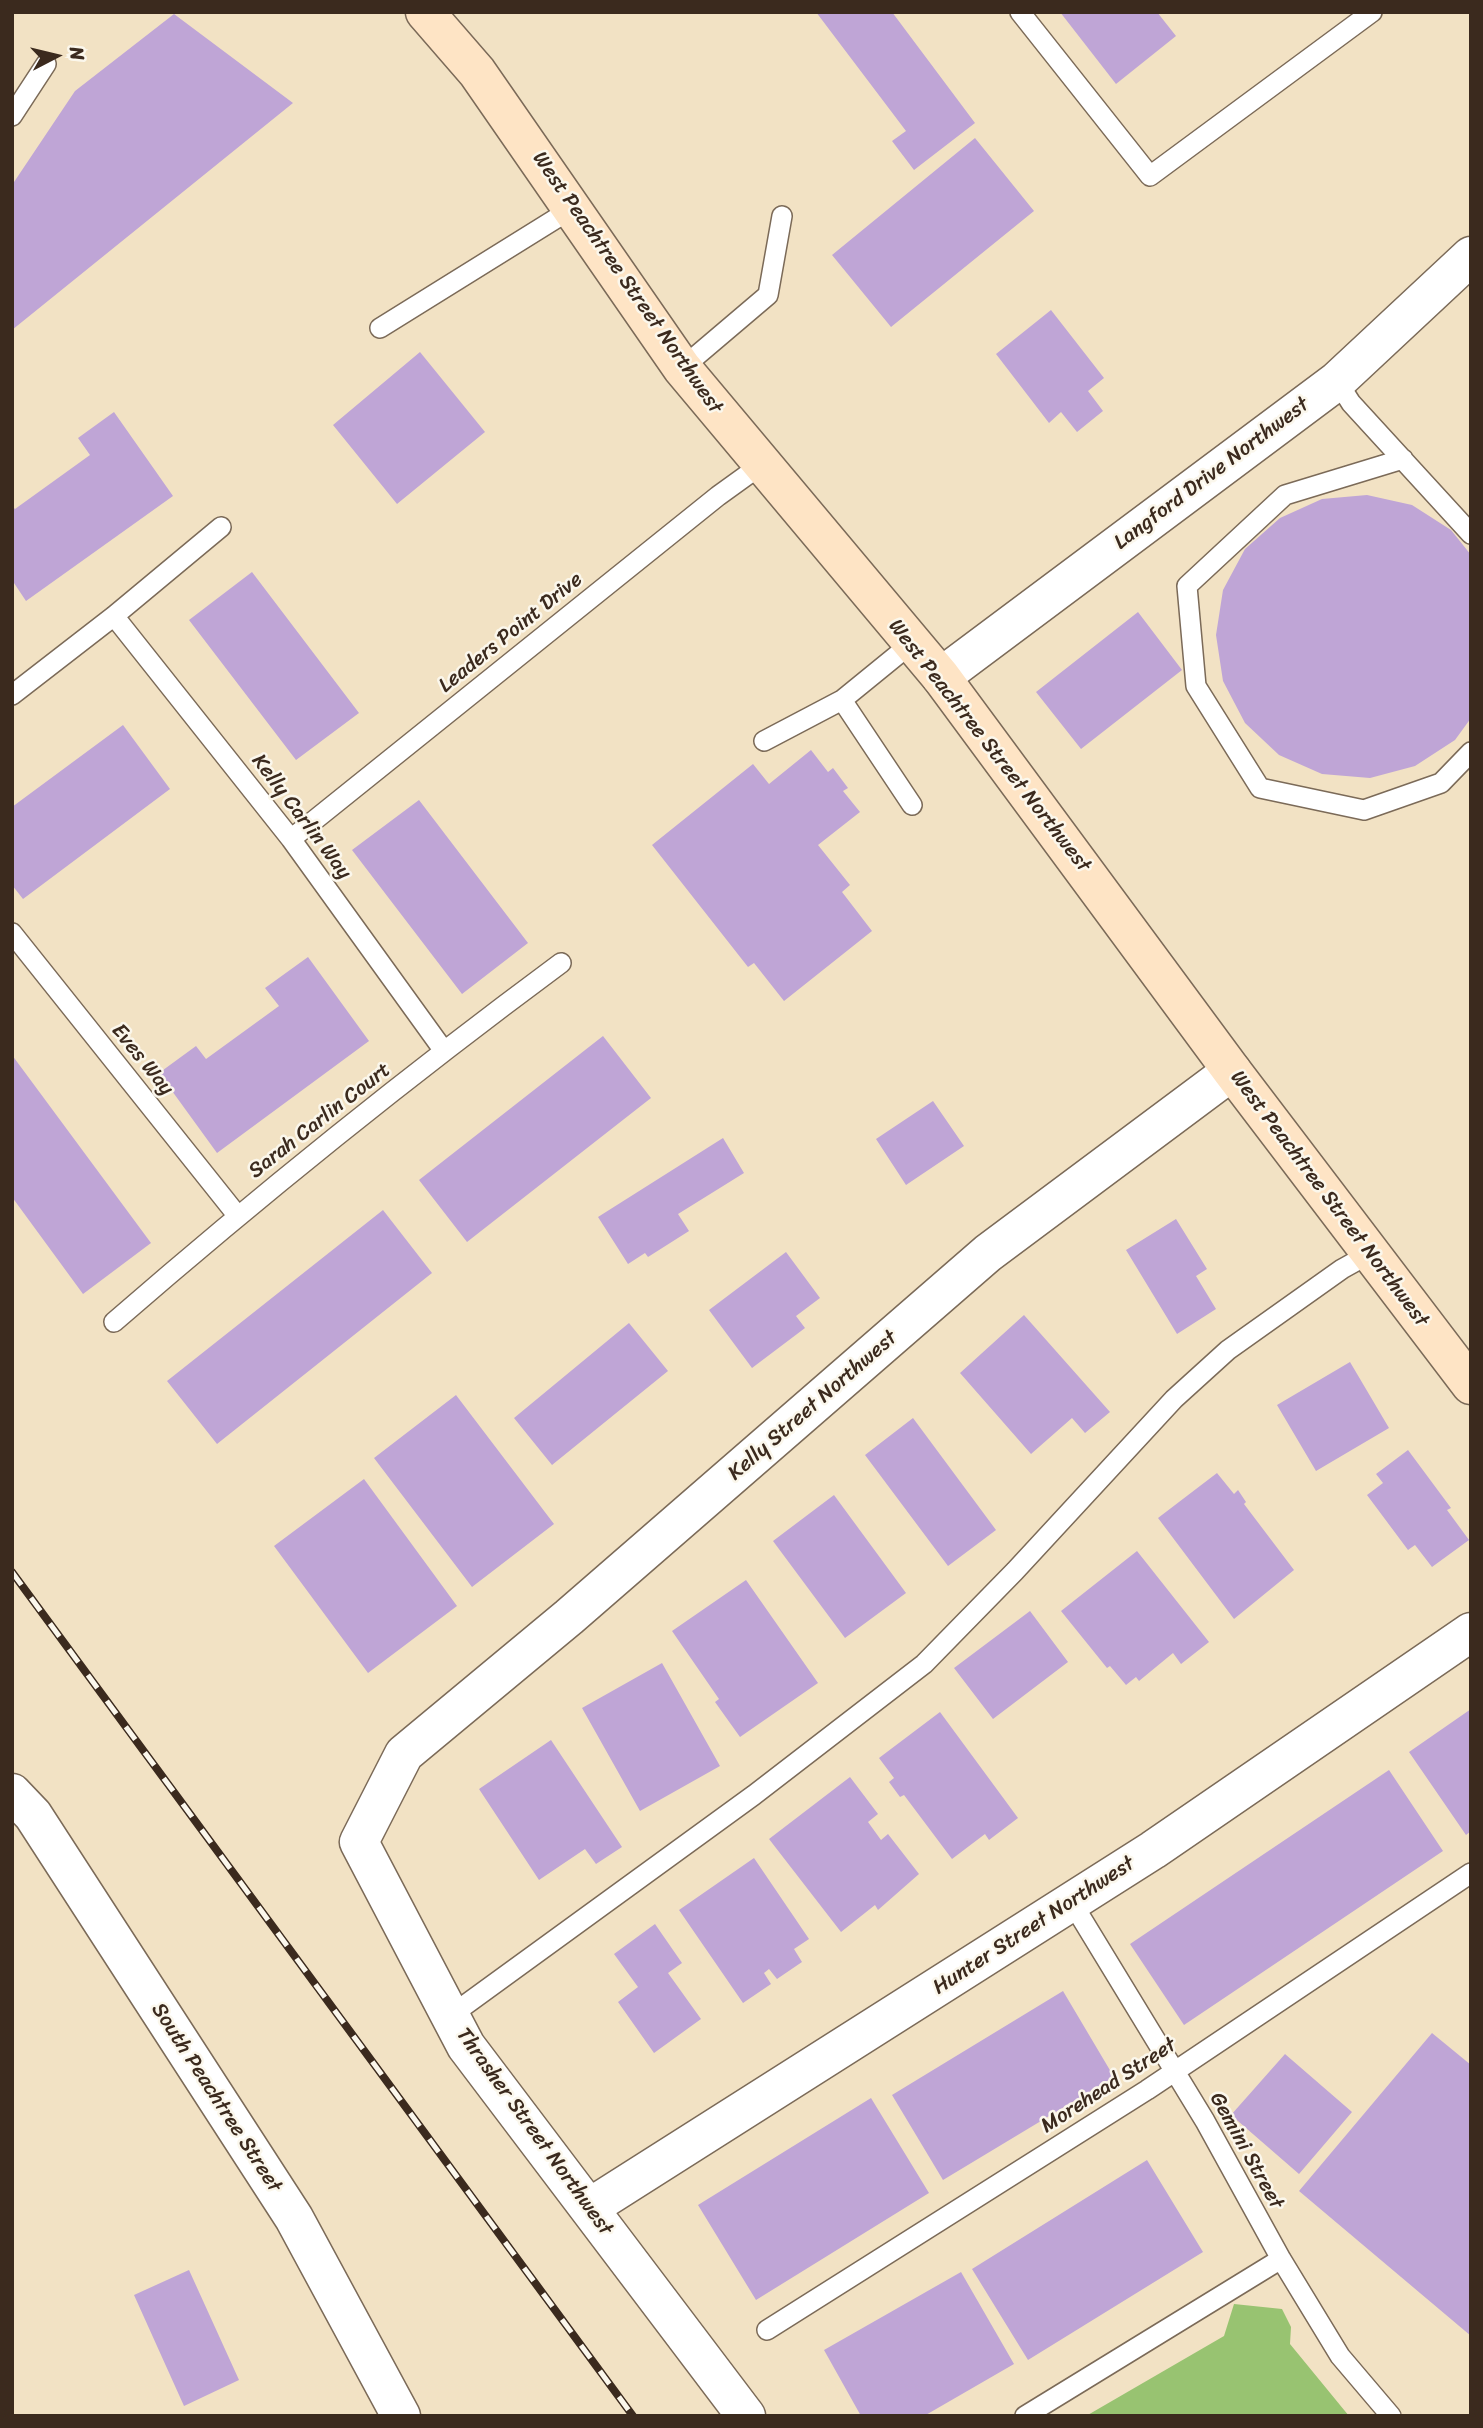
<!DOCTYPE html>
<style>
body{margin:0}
#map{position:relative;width:1483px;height:2428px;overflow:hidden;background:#f2e2c4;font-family:Sriracha,sans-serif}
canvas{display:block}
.frame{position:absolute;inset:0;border:14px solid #3b2a1e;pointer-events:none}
.north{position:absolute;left:21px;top:21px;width:70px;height:70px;-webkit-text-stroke:5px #fbf7ec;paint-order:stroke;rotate:83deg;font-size:19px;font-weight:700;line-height:28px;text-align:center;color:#3b2a1e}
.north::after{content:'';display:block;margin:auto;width:24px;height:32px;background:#3b2a1e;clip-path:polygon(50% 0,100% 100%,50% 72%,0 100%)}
</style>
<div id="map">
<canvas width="1483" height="2428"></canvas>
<div class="frame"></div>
<div class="north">N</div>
</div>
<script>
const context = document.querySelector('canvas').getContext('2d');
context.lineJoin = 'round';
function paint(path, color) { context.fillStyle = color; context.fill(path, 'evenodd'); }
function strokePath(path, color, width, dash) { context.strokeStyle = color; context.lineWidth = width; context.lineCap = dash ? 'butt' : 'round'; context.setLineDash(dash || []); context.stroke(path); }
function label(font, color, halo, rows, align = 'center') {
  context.font = font + ' Sriracha,sans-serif'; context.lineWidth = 5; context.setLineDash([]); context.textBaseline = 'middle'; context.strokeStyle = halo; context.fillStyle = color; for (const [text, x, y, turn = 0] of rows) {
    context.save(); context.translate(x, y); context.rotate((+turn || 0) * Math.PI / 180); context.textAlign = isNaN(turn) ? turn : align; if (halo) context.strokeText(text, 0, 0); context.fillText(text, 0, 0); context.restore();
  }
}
const green = new Path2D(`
 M1234,2304L1282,2309L1291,2327L1290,2344L1349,2416H1086L1224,2336Z`);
const building = new Path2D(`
 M816,12H892L975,123L914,170L892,141L906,131Z
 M1060,12H1157L1176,36L1116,84Z
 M174,14L293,103L12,330V185L75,91Z
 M975,138L1034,211L891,327L832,255Z
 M1051,310L1104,378L1088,391L1103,411L1077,432L1061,412L1049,423L996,354Z
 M420,352L485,432L397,504L333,425Z
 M114,412L173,496L26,601L12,580V506L15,509L90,455L78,438Z
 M1367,495L1412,505L1451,530L1471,555V718L1455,740L1415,766L1370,778L1322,774L1279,755L1245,723L1223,681L1216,635L1223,590L1245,549L1280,518L1322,499Z
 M252,572L359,713L296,760L189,620Z
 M1138,612L1182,670L1081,749L1036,692Z
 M123,725L170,789L23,899L12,885V807Z
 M811,750L828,772L833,768L848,788L843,791L860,812L818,845L850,885L842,892L872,931L784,1001L754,963L748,967L652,845L753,764L769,784Z
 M419,800L528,943L462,994L352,850Z
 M308,957L369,1041L217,1153L159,1073L196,1046L206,1059L279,1006L265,988Z
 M603,1036L651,1098L467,1242L419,1180Z
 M12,1055L151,1243L83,1294L12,1197Z
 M933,1101L964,1146L906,1185L876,1139Z
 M723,1138L744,1173L678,1214L689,1231L648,1257L645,1253L628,1264L598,1217Z
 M383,1210L432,1273L217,1444L167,1381Z
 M1176,1219L1207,1269L1196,1276L1216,1309L1177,1334L1126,1250Z
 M786,1252L820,1298L796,1316L805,1328L752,1368L709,1310Z
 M1024,1315L1110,1412L1085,1433L1072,1418L1031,1454L960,1373Z
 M629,1323L668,1371L552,1465L514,1418Z
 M1350,1362L1389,1428L1316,1471L1277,1405Z
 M456,1395L554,1524L472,1587L374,1458Z
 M913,1418L996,1530L948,1566L865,1455Z
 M1408,1450L1451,1508L1447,1510L1469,1540L1432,1567L1415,1545L1408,1550L1367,1495L1383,1483L1376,1474Z
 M1217,1473L1234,1494L1238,1490L1246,1502L1244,1504L1294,1570L1234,1619L1158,1518Z
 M364,1479L457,1606L368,1673L274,1546Z
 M834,1495L906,1593L845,1638L773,1541Z
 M1137,1551L1209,1642L1181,1664L1173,1653L1139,1681L1136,1677L1126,1685L1110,1666L1107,1668L1061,1611Z
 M746,1580L818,1683L740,1737L715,1702L719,1699L672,1631Z
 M1030,1611L1068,1662L993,1719L954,1668Z
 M662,1663L720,1766L640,1811L582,1708Z
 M1471,1709V1831L1466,1835L1409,1752Z
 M940,1712L1018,1818L989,1840L985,1834L952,1859L904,1795L900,1797L889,1782L894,1778L879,1758Z
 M551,1740L622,1847L596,1864L585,1849L539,1880L479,1789Z
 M1389,1770L1443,1851L1184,2025L1130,1944Z
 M850,1777L878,1814L868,1822L881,1840L888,1834L919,1874L878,1910L875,1905L841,1932L769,1839Z
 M754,1858L809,1939L794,1949L802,1962L777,1979L769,1969L764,1973L771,1984L743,2003L679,1910Z
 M655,1924L682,1963L668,1973L701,2019L654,2053L618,2002L638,1987L614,1954Z
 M1063,1991L1114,2077L943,2180L892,2095Z
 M1432,2033L1471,2065V2336L1299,2191Z
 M1285,2054L1352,2112L1299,2174L1231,2115Z
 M871,2098L929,2193L756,2300L698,2205Z
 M1147,2160L1203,2252L1028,2360L972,2269Z
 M189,2270L239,2380L184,2406L134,2295Z
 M961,2272L1014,2364L924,2416H861L824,2350Z`);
const lane = new Path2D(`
 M1020,12L1150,176L1372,12
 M12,116L46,64
 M380,328L573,208
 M682,368L768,295L782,216
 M1337,381L1351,403L1471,534
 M1403,459L1285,495L1187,586L1196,686L1260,788L1364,810L1441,783L1471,752
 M114,616L291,839L444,1051
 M12,695L114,616L221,527
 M764,741L842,700
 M912,805L842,700L912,643
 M291,839L718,496L761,465
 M12,933L237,1215
 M114,1322C258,1197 407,1077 561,963
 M1071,1901L1205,2121L1281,2259L1340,2356L1391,2416
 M450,2016L754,1795L924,1664L1015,1571L1174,1399L1228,1350L1342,1269L1369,1254
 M767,2330L1147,2090L1471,1873
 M1025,2416L1281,2259`);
const street = new Path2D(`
 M941,677L1337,381L1471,256
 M12,1793L33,1815L294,2218L401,2416
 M589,2208L1153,1850L1471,1632
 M746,2416L466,2046L359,1842L404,1754L569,1617L988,1253L1232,1071`);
const secondary = new Path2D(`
 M425,12L477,72L682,368L941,677L1232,1071L1471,1385`);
const rail = new Path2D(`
 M12,1572L633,2416`);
const streetNames = [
 ["West Peachtree Street Northwest",627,283,55],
 ["Langford Drive Northwest",1212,474,-37],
 ["Leaders Point Drive",511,633,-39],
 ["West Peachtree Street Northwest",989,746,52],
 ["Kelly Carlin Way",301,817,53],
 ["Eves Way",142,1060,51],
 ["Sarah Carlin Court",320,1121,-38],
 ["West Peachtree Street Northwest",1329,1199,53],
 ["Kelly Street Northwest",813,1406,-41],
 ["Hunter Street Northwest",1034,1926,-33],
 ["Morehead Street",1109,2086,-33],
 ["South Peachtree Street",216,2098,57],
 ["Thrasher Street Northwest",534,2132,54],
 ["Gemini Street",1246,2151,61]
];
paint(green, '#98c371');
paint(building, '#bfa5d6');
strokePath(lane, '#7b6a58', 22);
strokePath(street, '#7b6a58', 41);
strokePath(secondary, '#7b6a58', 41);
strokePath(lane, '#fff', 19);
strokePath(street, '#fff', 38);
strokePath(secondary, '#fee4c5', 38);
strokePath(rail, '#3b2a1e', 8);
strokePath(rail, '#fbf7ec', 5, [16]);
label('21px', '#3b2a1e', '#fbf7ec', streetNames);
</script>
